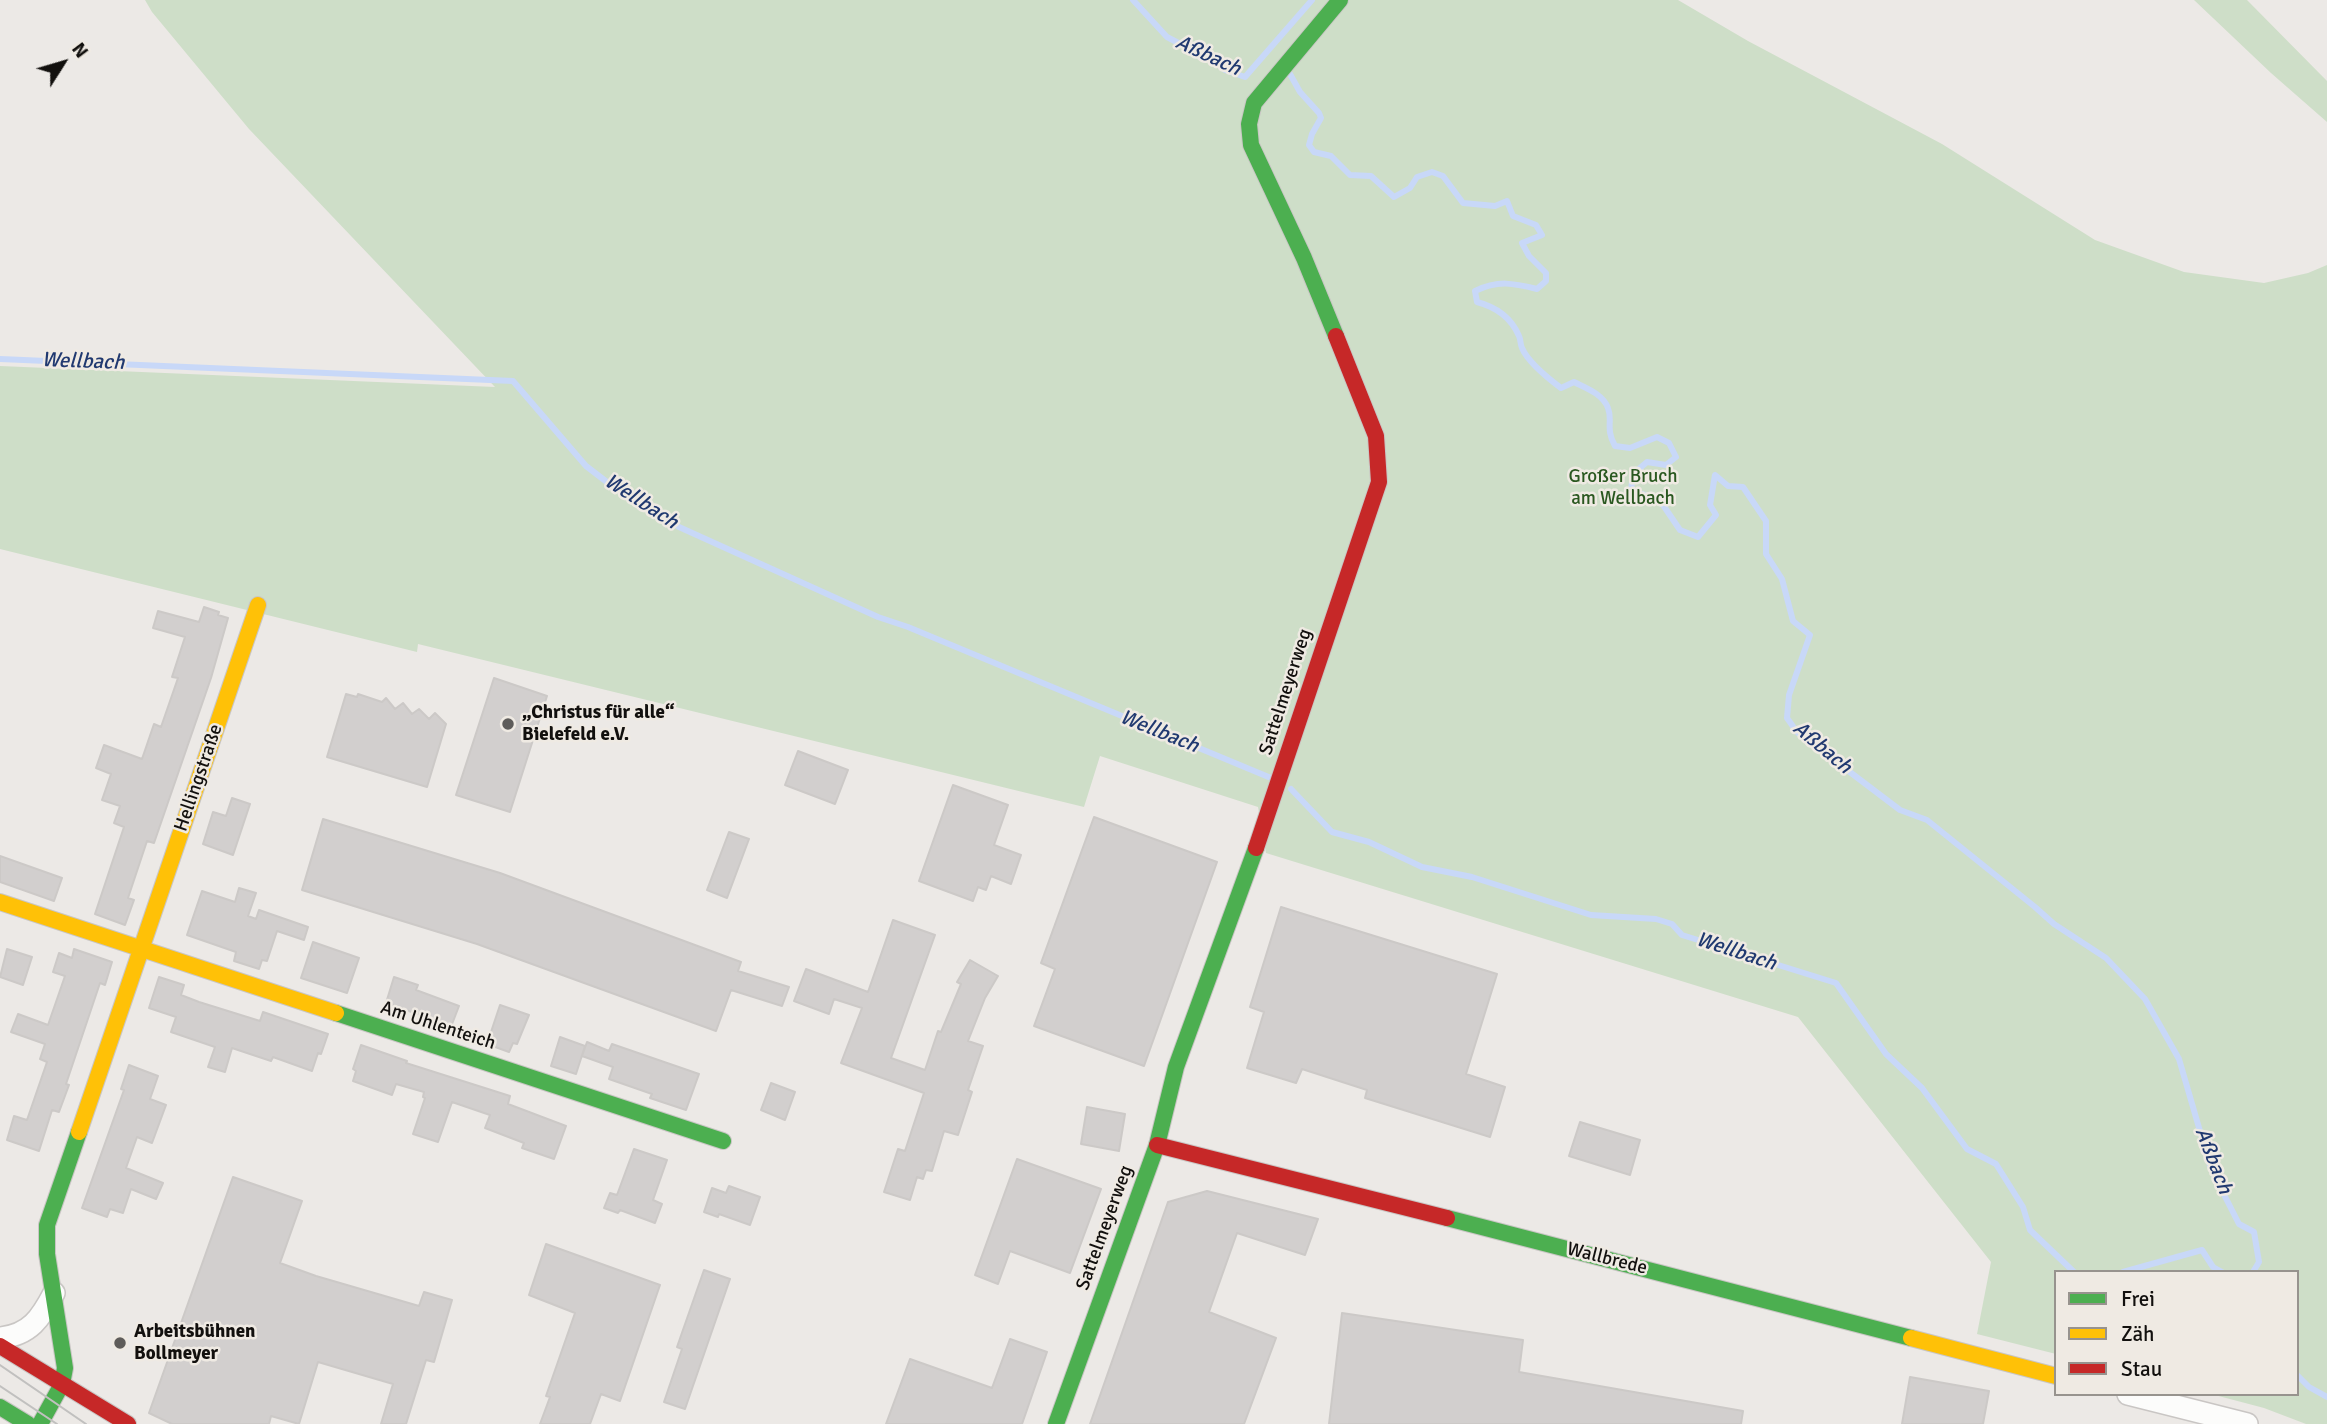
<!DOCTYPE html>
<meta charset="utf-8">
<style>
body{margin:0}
#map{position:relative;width:2327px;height:1424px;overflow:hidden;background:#ece9e6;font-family:Signika,sans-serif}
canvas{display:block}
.legend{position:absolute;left:2054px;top:1270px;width:245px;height:126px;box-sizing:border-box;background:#efeae3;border:2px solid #97938e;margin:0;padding:9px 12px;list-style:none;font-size:21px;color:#12100e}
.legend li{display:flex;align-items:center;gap:14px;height:35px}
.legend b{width:35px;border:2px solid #97938e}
.north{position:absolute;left:28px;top:28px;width:70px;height:70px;-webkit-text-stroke:5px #efeae3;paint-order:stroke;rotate:53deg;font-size:19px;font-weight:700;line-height:28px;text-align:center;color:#12100e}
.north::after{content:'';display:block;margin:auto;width:24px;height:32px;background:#12100e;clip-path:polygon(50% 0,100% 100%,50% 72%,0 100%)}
</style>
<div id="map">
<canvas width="2327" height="1424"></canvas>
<ul class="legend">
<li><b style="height:9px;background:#4caf50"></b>Frei</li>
<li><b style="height:9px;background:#ffc107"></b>Zäh</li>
<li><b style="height:9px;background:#c62828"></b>Stau</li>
</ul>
<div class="north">N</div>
</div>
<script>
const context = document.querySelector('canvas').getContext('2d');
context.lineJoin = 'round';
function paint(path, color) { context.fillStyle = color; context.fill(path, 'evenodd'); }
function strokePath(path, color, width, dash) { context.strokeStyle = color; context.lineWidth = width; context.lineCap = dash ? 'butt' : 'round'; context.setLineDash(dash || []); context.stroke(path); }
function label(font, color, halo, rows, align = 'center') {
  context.font = font + ' Signika,sans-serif'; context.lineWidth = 5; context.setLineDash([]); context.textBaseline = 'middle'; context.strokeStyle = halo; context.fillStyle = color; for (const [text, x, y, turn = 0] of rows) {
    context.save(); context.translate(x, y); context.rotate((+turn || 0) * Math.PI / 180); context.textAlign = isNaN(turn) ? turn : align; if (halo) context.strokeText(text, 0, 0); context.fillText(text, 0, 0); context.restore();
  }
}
const green = new Path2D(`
 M145,0H1678L1748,41L1942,144L2095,240L2184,272L2264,283L2308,273L2327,265V1424H2306L2264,1408L2211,1394H2297V1272H2056V1354L1977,1334L1991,1262L1798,1017L1266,853L1258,807L1100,756L1084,807L418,644L417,652L0,549V366L495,387L249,129L152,12Z
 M2194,0H2247L2327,81V122L2271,73Z`);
const stream = new Path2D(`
 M1133,0L1167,37L1215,62L1225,70L1245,77L1312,0
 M1290,74L1300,92L1319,113L1321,118L1312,134L1309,145L1314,152L1331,156L1350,175L1371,176L1394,197L1410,188L1417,177L1432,172L1443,176L1463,203L1495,206L1507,201L1513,216L1536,225L1542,235L1522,243L1529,256L1546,273V281L1537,289C1513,283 1498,280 1475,291L1477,302C1496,307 1511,317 1519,336C1521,340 1520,344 1522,348C1528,362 1549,379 1561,388L1574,382C1586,388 1603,394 1608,408C1613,421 1605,428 1615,446L1630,448L1657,437L1669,443L1676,457L1666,465L1647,462L1633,474L1631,490L1648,496L1663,505L1680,530L1698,537L1716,515L1710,505L1715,475L1728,486L1743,487L1766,521V554L1782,579L1793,621L1810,635L1789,695L1787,718L1797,732L1900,810L1927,820L2035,907L2054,924L2106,958L2145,999L2179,1059L2211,1169L2239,1224L2254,1232L2259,1262L2253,1272
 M0,359L513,381L586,466L616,489L679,527L878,617L908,627L1271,778
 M1291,789L1332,832L1369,842L1422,867L1472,877L1591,915L1656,919L1672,924L1682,935L1836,983L1886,1054L1922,1088L1967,1149L1996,1164L2023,1207L2030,1230L2074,1272
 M2123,1272L2202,1250L2213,1267L2222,1272
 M2297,1375L2309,1387L2327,1397`);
const building = new Path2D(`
 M204,607L219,612L218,615L228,618L211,678L154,843L147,841L128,898L134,900L125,925L95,914L124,827L114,823L120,806L102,800L111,774L96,768L104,745L142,759L154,724L161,727L178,678L172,677L185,637L153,628L158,611L199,622Z
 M494,678L547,696L510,812L456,795Z
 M346,694L357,697L358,694L382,702L386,698L395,709L403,703L412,714L419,709L429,719L435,713L446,724L427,787L327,757Z
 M798,751L848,770L835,804L785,785Z
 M953,785L1008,805L994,845L1021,855L1011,884L991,876L986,890L978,887L973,901L919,881Z
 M232,798L250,804L233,855L203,844L213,812L226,816Z
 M1094,817L1217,862L1144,1066L1034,1026L1055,969L1041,963Z
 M323,819L500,873L741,962L738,971L789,987L782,1006L731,990L716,1031L477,944L302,890Z
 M729,832L749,839L727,898L707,890Z
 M0,856L62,878L54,901L0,882Z
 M239,888L256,893L248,916L256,919L259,910L308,927L304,940L277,931L267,961L262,960L259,969L234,961L236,952L187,935L202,891L235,902Z
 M1281,907L1497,974L1466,1074L1505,1087L1490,1137L1365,1098L1367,1090L1302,1069L1296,1083L1247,1068L1264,1012L1250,1007Z
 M893,920L935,935L891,1058L925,1070L938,1031L941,1032L961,984L957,982L970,960L998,976L985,998L968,1041L983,1046L968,1090L972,1092L958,1135L944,1131L932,1171L926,1170L923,1179L917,1177L910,1200L884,1192L898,1149L905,1151L924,1093L841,1063L862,1008L834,999L829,1014L794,1001L806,969L868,992Z
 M313,942L359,958L347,993L301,978Z
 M7,949L32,957L23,985L0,977Z
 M74,949L112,962L105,985L100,983L66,1084L69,1085L59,1112L52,1110L39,1151L7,1140L14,1116L27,1120L47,1062L40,1059L45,1044L11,1032L18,1014L48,1025L65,976L53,972L59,953L72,958Z
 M159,977L184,985L181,995L199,1002L260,1021L263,1012L328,1034L321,1054L318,1053L312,1071L273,1057L271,1061L232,1048L225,1072L208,1067L215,1047L171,1032L176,1017L149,1008Z
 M394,977L418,985L416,990L459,1006L449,1032L424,1024L426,1017L386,1003Z
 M500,1005L529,1015L517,1044L513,1043L509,1052L487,1044Z
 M560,1037L585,1046L576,1074L551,1066Z
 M587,1042L609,1051L612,1044L699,1074L686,1110L650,1098L652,1094L609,1079L613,1067L582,1056Z
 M361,1045L407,1061L406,1063L510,1096L508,1104L566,1126L554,1159L522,1148L524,1143L485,1128L490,1115L452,1102L438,1142L413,1134L425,1098L423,1097L424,1092L396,1084L392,1095L353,1081L356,1071L353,1069Z
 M129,1065L158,1076L150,1099L166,1105L152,1143L137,1137L126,1168L163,1183L156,1199L131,1189L123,1213L110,1209L107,1217L82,1208L124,1090L121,1089Z
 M771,1083L795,1092L785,1120L761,1110Z
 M1087,1107L1125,1114L1119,1151L1081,1144Z
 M1580,1122L1640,1140L1630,1175L1569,1156Z
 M634,1149L667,1160L653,1200L662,1204L655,1223L620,1210L618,1213L604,1208L610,1193L617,1195Z
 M1017,1159L1101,1189L1070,1273L1010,1251L998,1284L975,1275Z
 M233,1177L302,1201L280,1263L316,1276L419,1306L424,1292L452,1300L434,1362L426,1360L406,1424H381L393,1384L318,1362L299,1424L271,1416L269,1424H172L149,1413Z
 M729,1186L760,1197L750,1225L719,1214L718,1217L704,1212L712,1188L726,1193Z
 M1207,1191L1318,1219L1305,1255L1237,1233L1209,1312L1276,1338L1244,1424H1090L1168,1202Z
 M546,1244L660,1285L620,1401L601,1394L590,1424H540L550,1397L546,1396L575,1313L529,1295Z
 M704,1270L730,1279L685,1409L664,1402L682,1349L677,1347Z
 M1342,1313L1523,1340L1519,1372L1743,1411L1741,1424H1329Z
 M1010,1339L1047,1352L1022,1424H886L910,1359L992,1388Z
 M1910,1377L1989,1391L1983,1424H1902Z`);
const street = new Path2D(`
 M0,1338C30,1335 41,1318 54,1293
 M2128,1394L2247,1424`);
const fast = new Path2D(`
 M1336,336L1304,258L1251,145L1249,124L1254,103L1340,0
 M336,1013L723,1141
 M1447,1218L1911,1338
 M0,1407L28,1424
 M40,1424L62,1384L65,1368L47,1254V1225L79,1132
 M1056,1424L1157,1145L1176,1067L1256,848`);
const slow = new Path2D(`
 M0,902L336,1013
 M79,1132L258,605
 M1911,1338L2056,1376`);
const jam = new Path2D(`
 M1256,848L1379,482L1376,436L1336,336
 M1157,1145L1447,1218
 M0,1346L128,1424`);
const tram = new Path2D(`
 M0,1365L86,1424
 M0,1386L57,1424`);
const markers = [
 [508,724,7,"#5e5c5a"],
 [120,1343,7,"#5e5c5a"]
];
const parkNames = [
 ["Großer Bruch",1623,477],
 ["am Wellbach",1623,499]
];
const streetNames = [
 ["Sattelmeyerweg",1286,692,-72],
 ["Hellingstraße",199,778,-71],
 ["Am Uhlenteich",438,1026,18],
 ["Sattelmeyerweg",1105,1228,-70],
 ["Wallbrede",1607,1259,14]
];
const poiNames = [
 ["„Christus für alle“",522,713],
 ["Bielefeld e.V.",522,735],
 ["Arbeitsbühnen",134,1332],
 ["Bollmeyer",134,1354]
];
const waterNames = [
 ["Aßbach",1208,56,25],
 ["Wellbach",83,362,2],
 ["Wellbach",641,502,33],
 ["Wellbach",1159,732,22],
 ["Aßbach",1822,748,40],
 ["Wellbach",1736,952,18],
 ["Aßbach",2213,1161,69]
];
paint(green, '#cedec8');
strokePath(stream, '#c8d8f8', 6);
paint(building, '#d2cfce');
strokePath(building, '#ccc9c7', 2);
strokePath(street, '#c9c6c4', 24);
strokePath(fast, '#c9c6c4', 18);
strokePath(slow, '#c9c6c4', 18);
strokePath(jam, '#c9c6c4', 18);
strokePath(street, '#fcfcfb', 21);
strokePath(fast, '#4caf50', 16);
strokePath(slow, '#ffc107', 16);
strokePath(jam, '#c62828', 16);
strokePath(tram, '#c1c0bf', 2);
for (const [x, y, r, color] of markers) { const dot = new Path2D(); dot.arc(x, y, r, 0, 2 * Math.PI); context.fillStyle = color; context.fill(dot); strokePath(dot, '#efeae3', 2.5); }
label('19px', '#2a5820', '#efeae3', parkNames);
label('19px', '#12100e', '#efeae3', streetNames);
label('bold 19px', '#12100e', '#efeae3', poiNames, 'left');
label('italic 21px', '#203970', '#efeae3', waterNames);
</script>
